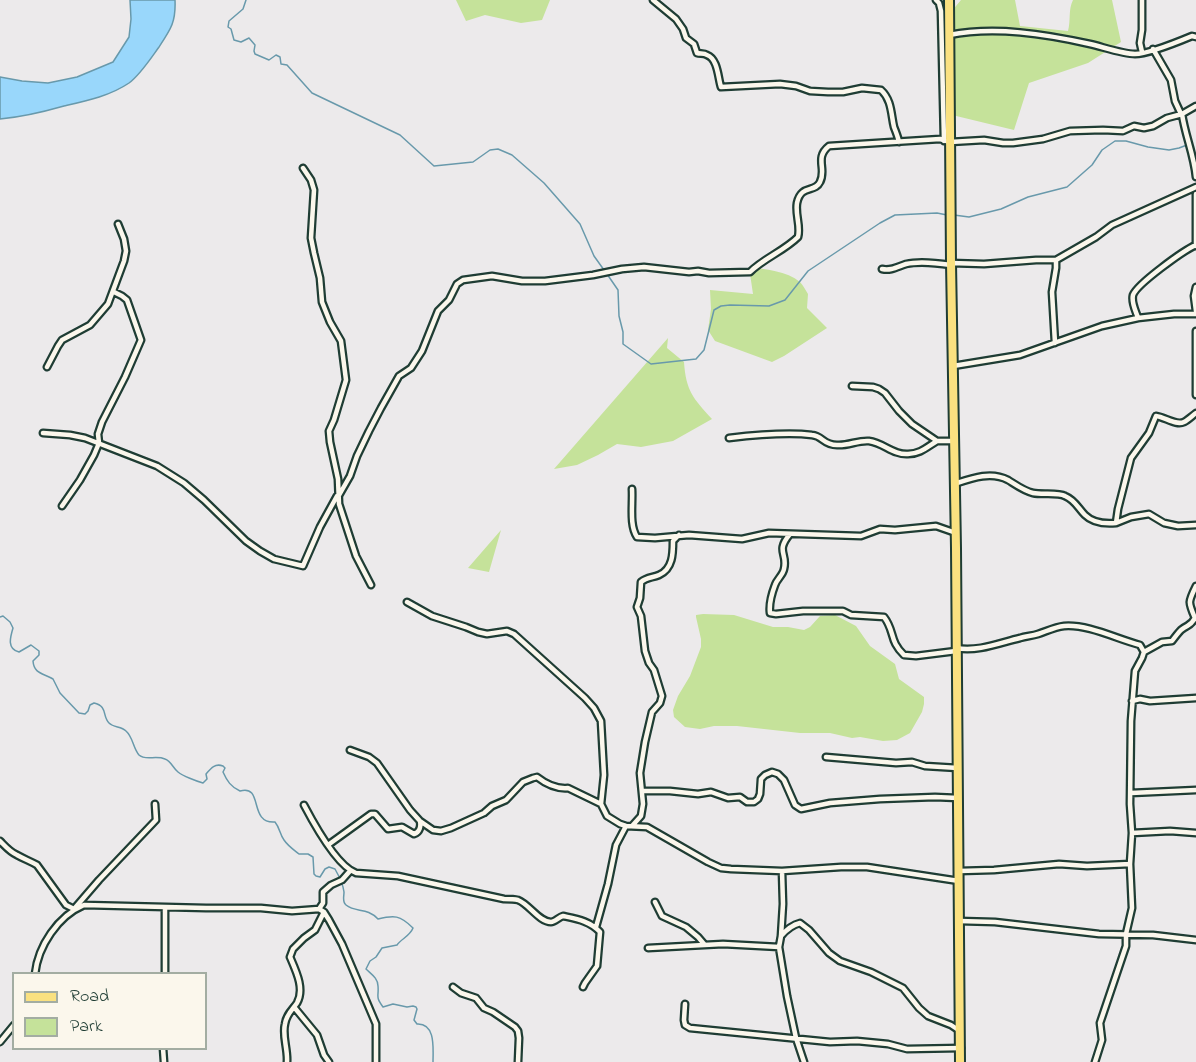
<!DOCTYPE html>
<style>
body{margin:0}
#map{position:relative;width:1196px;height:1062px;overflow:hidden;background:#eceaeb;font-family:"Indie Flower",sans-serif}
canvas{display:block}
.legend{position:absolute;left:12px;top:972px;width:195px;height:78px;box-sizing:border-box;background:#fbf7ec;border:2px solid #a3ada2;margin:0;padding:8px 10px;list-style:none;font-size:18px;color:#1f3d34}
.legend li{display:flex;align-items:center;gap:12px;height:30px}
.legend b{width:30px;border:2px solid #a3ada2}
</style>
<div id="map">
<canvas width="1196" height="1062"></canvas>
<ul class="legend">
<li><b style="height:8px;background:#fae180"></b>Road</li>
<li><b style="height:16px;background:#c5e29a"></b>Park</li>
</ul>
</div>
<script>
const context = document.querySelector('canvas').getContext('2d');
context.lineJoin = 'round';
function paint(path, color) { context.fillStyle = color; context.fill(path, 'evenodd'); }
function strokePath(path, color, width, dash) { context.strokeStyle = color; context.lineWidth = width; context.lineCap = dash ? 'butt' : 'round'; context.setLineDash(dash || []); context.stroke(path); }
const green = new Path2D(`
 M456,0H550L542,20L521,23L485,15L466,21Z
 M961,0H1015L1020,26L1068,31C1071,20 1068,10 1073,0H1112L1121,42L1088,63L1029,83L1014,130L948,114L946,18Z
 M749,267C765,269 787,271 800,282C803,285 806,291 808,294L807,308L827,328L784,356L772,362L715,341L708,330L711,309L710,290L753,294Z
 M668,338L667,348L684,362C686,391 693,398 712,419L673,441L641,447L617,444L598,455L577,465L554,469Z
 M501,530L489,572L468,568Z
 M703,614L734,615L773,627H788L804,630L810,627L820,616L835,615L856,626L870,646L895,664L899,679L924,697V704L922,712L910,733L897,740L883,741L860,737L852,738L830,733H800L737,726H714L700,729L685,727L674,717L673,710L678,696L690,676L701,647V639L696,617V615Z`);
const water = new Path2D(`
 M130,0H175C176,22 171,29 159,47C151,58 140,75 129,83C110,96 86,101 64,106C43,112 22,117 0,119V77L22,81L48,83L77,77L113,62L129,37L131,19Z`);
const stream = new Path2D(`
 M246,0L243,9L229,21L228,27L231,29L234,40L241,42L249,38L255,45L254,51L255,54L269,60L276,55L280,57L281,64L287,65L312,93L400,135L434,166L473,162L490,150L498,149L512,155L544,183L580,224L594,256L604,270
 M954,215L969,217L1001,209L1028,197L1067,187L1092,165L1102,150L1115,141H1126L1148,147L1169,150L1179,148L1187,145
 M607,274L618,290L619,316L623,332V344L651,364L696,359L704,350L714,310L721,306L730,305L769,306L785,300L808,271L880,223L895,215L937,213L947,215
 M0,617L3,616L10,622L13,628C10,638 7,649 19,652L31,645L39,651V655L33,661C34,674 43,673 53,679L60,693L79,713L85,714L88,711L90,705L94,703C108,706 102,716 109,723C114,728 121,726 126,731C133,737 133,748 139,755C145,761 156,755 165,759C171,761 173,768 178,772C183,776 196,781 203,783L207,779L206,774C211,768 215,763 223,766L225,768L223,772C227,781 231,787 240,791C264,784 248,824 275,822C280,828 280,835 284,840C288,846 294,850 299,854H308L313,857L314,874L316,876L320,877L325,869L329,867L335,869C339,876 343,883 344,892C344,897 342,902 346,905C356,913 367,907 378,919C394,915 400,915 413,928C410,936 401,939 397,945L382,948L376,957L370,961L366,969C371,974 378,978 378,986C379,997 375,996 383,1007L393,1004L407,1007L413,1006L416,1007L417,1009L414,1020L417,1024C436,1023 433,1049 433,1062`);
const street = new Path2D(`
 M653,0L676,19L683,29L686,38L694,44L697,53C700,54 704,53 707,55C718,59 718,78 721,87L780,84L796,86L810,91L828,92H843L862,88L881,90C892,100 891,115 894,127C896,132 898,137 899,142
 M936,0L939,3L941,11L944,141
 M1142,0V30L1140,43L1142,52
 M949,35C995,26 1045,34 1090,44C1103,47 1123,54 1135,54C1147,54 1180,41 1192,36L1196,37
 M1153,49L1171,80L1175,101L1181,114
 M1182,114C1185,135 1194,155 1196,177
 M303,168L311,180L314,190L311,238L314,253L320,278L322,302L330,322L341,341L346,380L334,420L329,431L330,442L338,479L339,504L356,556L371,585
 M1196,194V246
 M951,263L984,264L1036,260H1056L1096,237L1112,225L1196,187
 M882,269C891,271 897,267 906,264C918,261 938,263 951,265
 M1196,287L1194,296L1196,311
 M1138,318C1136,311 1131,303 1133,295C1137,284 1184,250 1196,245
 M1196,331V395
 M1055,343L1052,292L1056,268V260
 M953,366L1020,355L1102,326L1138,318L1174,314H1196
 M47,367L58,346L62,340L90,325L108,304L124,261L126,251L124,239L118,224
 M852,386L873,387L879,389L885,393L899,411L912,424L937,441H953
 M43,433L70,435L85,438L157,466L184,483L204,500L246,541L260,551L274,559L303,566L320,527L337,496
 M729,438C755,435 786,432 812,435C823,436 823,445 837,445C848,446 858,440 869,441C884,443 893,455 908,454C920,454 927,447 937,441
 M954,484C972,478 991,471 1008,480C1016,485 1024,491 1033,493C1042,495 1058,492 1065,496C1075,500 1078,508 1085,515C1093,523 1105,524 1116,523L1118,509L1131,458L1149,433L1156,416C1165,417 1176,426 1184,422C1188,420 1192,416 1196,413
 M632,489C633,504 629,525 637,537L655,538L689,535L742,539L769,533L861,536L880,529L895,530L936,526L956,533
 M338,497L350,476L357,456L369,431L381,408L399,376L411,368L422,351L438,311L449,300L457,284L463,280L492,276L522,281H545L593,275L622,269L644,267L689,272L698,271L709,273L750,272C764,258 784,251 798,237C801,226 795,215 797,203C801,184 815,193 820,182C827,169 814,158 829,146L940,139L950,142L984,140L1003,143H1013L1043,139L1070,131L1103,130L1123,131L1134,126L1144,128L1153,126L1167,118L1182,114L1196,106
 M62,506L80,480L94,455L99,443L98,434L102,422L125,377L141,340L127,300L122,296L114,292
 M1116,523L1131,517L1149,514L1164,523L1178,526L1196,525
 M790,534C775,552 788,553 784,569C783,575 777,579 775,585C772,593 769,605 770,613L776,614L803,611H843L851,615L884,617C895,631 889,641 904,655L916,656L956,651
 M407,602L432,616L466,627L478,632L487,634L507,631L514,634L585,698L594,708L601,721L604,775L601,804L607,816L620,824L626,826L647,827L708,862L721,868L731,869L782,871L841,867H867L959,881
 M956,648C978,652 999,643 1020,638C1026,636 1032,636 1038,634C1047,631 1055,627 1064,626C1088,624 1117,639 1140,645L1144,652L1142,658L1135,671L1131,721L1130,804L1132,833L1130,864L1132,908L1126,934V946L1100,1023L1102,1040L1095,1062
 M1144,652L1162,642L1172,641C1175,637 1178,633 1181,630C1188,624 1190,627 1195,618C1188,602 1188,602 1196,586
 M1132,701L1140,699L1150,701L1196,698
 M350,750L369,757L377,763L410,810L420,821L433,830L441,831L451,828L484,813L492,806L506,800L523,782L533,778L537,777C546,784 557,789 568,788L601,804
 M826,757L896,763L912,762L925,766L958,768
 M642,791H670L698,794L711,792L728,798L740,797L747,802H754L758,799L760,794L761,779L765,775L772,772L778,774L784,780L795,805L801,809L830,803L880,799L935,797L958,798
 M1131,793L1196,790
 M304,805C314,824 337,866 356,873L398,876L504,899C509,899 514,899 518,900C529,904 539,922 551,922C555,922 559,917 563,916C577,919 590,921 600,932L597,966L585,983L583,987
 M632,826L641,816L643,804L640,773L645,742L652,712L660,703L662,696L654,670L649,663L645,651L641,616L637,607L640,598L641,582C647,577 652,578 659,575C673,569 673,553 673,541L679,535
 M1132,833L1170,831L1196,833
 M0,841C5,846 10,852 17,855C24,859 30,861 37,865L66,905L74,909L99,880L156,820L155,804
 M328,845L371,814H375L388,829L402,827L414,834C420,832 421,826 420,821
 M782,871L783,904L781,936L779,947L787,996L796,1038L804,1062
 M959,871L994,870L1059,864L1087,866L1130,864
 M655,902L662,916L686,927L698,937L704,944
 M319,909L323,903V892L331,885L342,880L350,871
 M959,921L995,922L1099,934L1153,935L1196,940
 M596,927L608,884L616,845L626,826
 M781,936C787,929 792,925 800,923L809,930L829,953L840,961L871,972L903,988L919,1008L928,1016L951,1025L960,1031
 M648,948L723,944L779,947
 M35,974C38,946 58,916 84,905L206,908H261L292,911L319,909L324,912L329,920L342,944L376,1024V1062
 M165,974V907
 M453,987L461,993L476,998L484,1008L493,1012L515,1027L518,1031L519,1038L518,1062
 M685,1004L684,1020L685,1025L690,1028L830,1042L857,1041L888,1044L907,1049L961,1048
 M294,1007L317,1035L324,1055L329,1062
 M0,1042L14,1025
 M163,1048L164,1062
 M287,1062C288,1049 282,1036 285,1024C286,1015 292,1010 297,1003C305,989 296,971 290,957L293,949L304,938L315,930L324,912`);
const primary = new Path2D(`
 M949,0L951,263L956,548L960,1062`);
paint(green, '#c5e29a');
paint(water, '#99d7fb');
strokePath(water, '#6899ab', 1.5);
strokePath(stream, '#6899ab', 1.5);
strokePath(street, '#1f3d34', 9);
strokePath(primary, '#1f3d34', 12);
strokePath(street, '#fbf7ec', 4.5);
strokePath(primary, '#fae180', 8);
</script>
